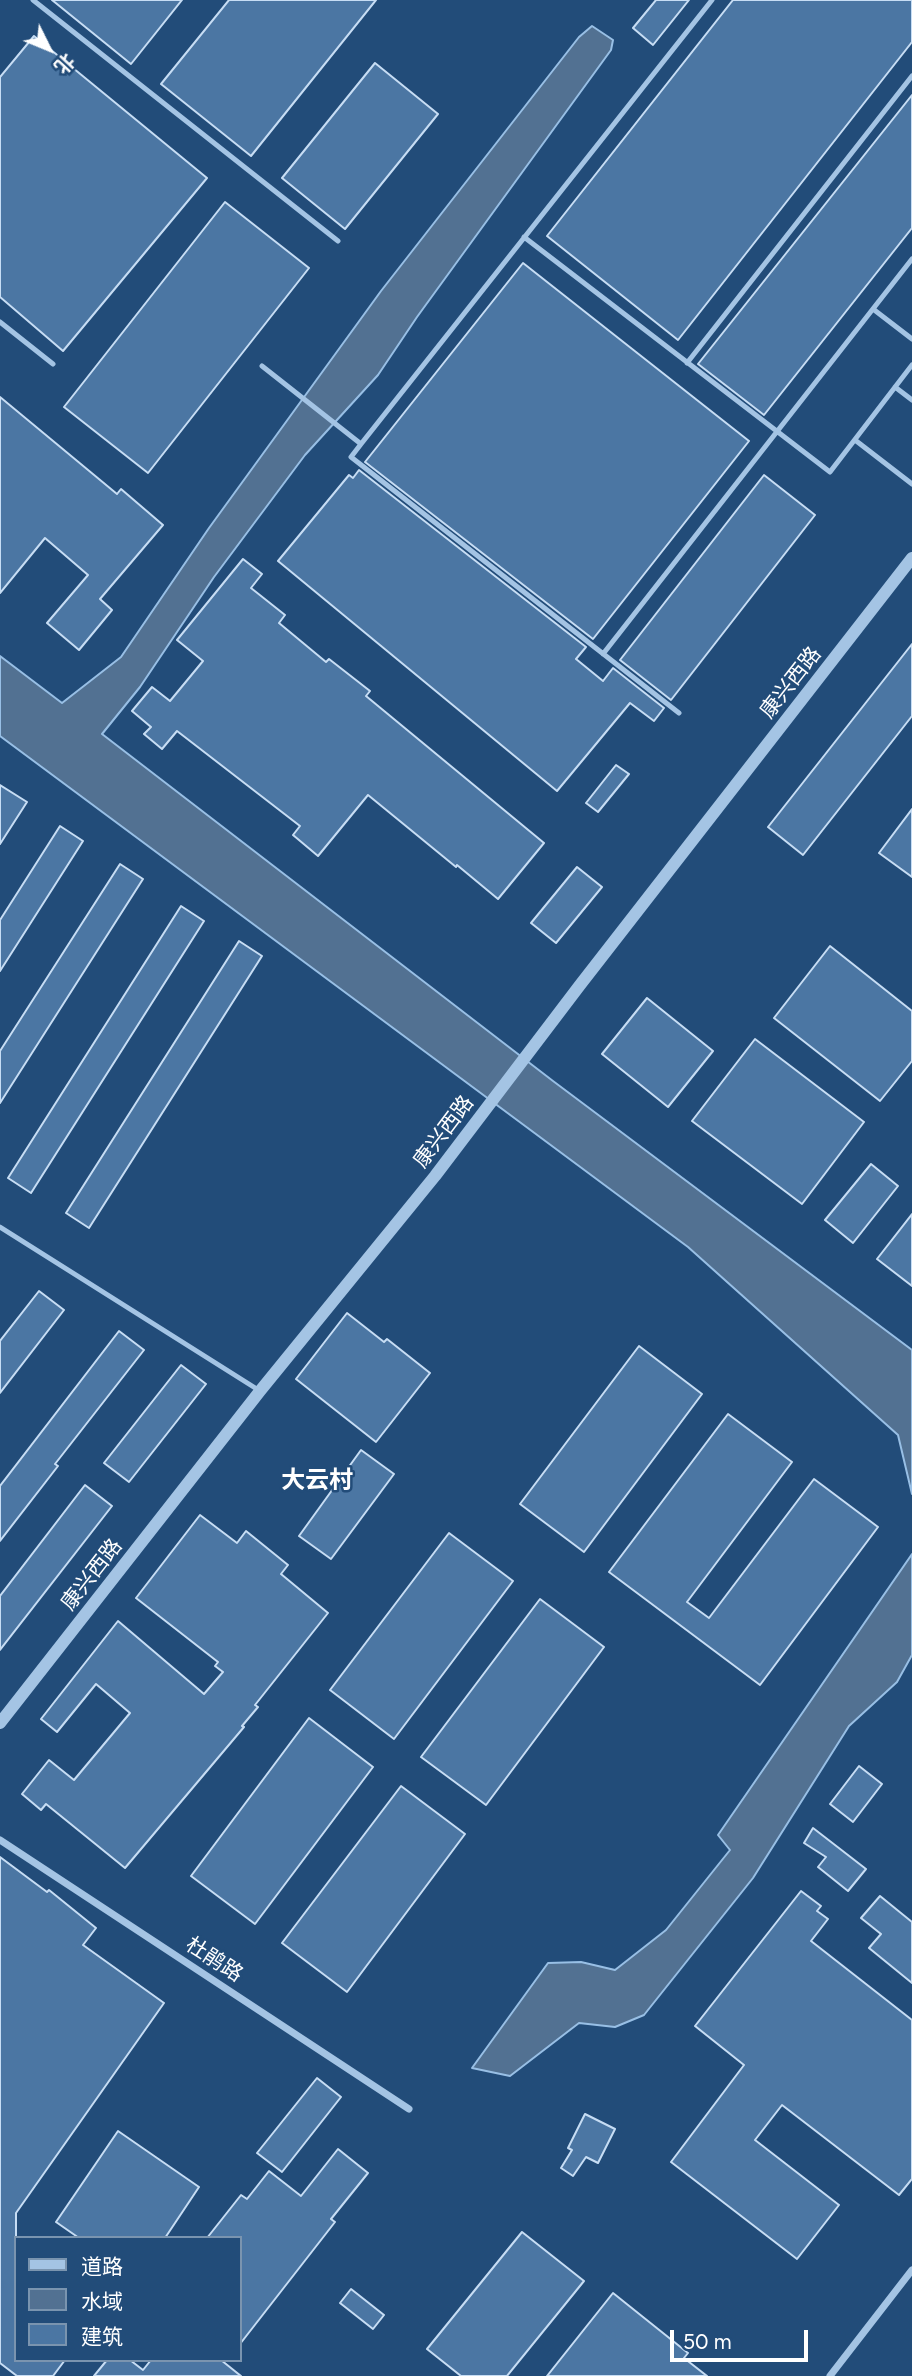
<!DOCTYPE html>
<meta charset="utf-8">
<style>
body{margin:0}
#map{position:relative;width:912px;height:2376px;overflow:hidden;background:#224c79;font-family:Figtree,"Noto Sans SC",sans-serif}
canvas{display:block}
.legend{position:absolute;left:14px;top:2236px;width:228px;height:126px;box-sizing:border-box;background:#224c79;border:2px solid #7a94af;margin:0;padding:9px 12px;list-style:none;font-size:21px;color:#fff}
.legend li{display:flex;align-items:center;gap:14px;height:35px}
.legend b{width:35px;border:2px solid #7a94af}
.north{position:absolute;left:14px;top:14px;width:70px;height:70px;-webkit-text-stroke:5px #224c79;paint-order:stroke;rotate:133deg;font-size:19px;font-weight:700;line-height:28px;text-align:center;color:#fff}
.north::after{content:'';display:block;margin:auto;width:24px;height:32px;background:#fff;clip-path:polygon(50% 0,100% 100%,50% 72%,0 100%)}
.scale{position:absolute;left:670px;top:2330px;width:138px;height:32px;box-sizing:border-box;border:4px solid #fff;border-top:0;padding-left:9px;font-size:21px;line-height:24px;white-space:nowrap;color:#fff;-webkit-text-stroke:5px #224c79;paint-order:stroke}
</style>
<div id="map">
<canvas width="912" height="2376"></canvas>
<ul class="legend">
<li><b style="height:9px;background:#a4c4e4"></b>道路</li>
<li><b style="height:19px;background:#527192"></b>水域</li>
<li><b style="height:19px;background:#4b76a3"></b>建筑</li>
</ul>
<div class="north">北</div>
<div class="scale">50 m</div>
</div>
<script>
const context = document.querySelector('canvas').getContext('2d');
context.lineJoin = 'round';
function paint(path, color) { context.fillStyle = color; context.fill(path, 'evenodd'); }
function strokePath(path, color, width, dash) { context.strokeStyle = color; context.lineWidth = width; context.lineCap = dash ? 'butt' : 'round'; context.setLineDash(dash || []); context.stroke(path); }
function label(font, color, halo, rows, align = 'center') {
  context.font = font + ' Figtree,"Noto Sans SC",sans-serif'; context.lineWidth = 5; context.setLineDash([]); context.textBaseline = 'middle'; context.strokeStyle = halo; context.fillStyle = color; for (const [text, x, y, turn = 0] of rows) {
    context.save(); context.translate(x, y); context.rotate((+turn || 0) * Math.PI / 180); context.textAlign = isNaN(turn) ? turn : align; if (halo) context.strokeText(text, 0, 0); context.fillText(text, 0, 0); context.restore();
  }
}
const water = new Path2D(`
 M592,26L613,40L611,50L417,317L378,375L305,455L214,577L140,687L102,734L553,1081L912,1350V1494L898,1435L688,1247L0,736V656L62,703L121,657L209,528L381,291L579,37Z
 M912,1554V1655L897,1682L849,1726L753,1878L644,2015L615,2027L579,2023L510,2076L472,2068L548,1963L581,1962L615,1970L666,1930L730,1850L718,1835Z`);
const building = new Path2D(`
 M52,0H182L131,64Z
 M229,0H376L251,156L161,84Z
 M656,0H689L653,45L633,28Z
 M733,0H912V42L678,340L547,236Z
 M34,36L207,178L63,351L0,297V77Z
 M375,63L438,114L345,229L282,178Z
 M912,95V228L764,415L698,364Z
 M225,202L309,268L148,473L64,407Z
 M523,263L749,441L593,639L365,462Z
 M0,397L117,494L121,489L163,525L100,599L112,610L79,650L47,623L88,575L45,538L0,593Z
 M359,470L586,647L576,659L603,681L613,668L664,708L654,721L630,703L557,791L278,561L349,475L353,478Z
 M764,475L815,515L671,700L620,660Z
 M243,559L262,574L251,588L285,615L279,623L326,662L329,659L370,691L366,696L544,843L498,899L457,865L456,867L368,795L318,856L293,835L300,826L177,731L162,749L144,734L151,727L132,711L152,687L170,701L203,661L177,640Z
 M912,644V716L803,855L768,827Z
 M616,765L629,774L598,812L586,803Z
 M0,785L27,802L0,844Z
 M912,809V877L879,853Z
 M60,826L83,841L0,971V920Z
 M120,864L143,879L0,1103V1051Z
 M577,867L602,887L556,943L531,923Z
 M181,906L204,921L31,1193L8,1178Z
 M239,941L262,956L89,1228L66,1213Z
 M830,946L912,1011V1061L880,1101L774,1018Z
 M647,998L713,1051L668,1107L602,1054Z
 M755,1039L864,1122L802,1204L692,1121Z
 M871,1164L898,1186L853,1243L825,1220Z
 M912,1214V1286L877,1259Z
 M39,1291L64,1310L0,1393V1341Z
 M347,1313L384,1342L387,1339L430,1373L376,1442L296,1379Z
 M119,1331L144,1350L55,1464L58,1466L0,1541V1486Z
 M639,1346L702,1394L584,1552L520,1504Z
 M181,1365L206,1384L129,1482L104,1463Z
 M728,1414L792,1462L687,1602L709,1618L814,1479L878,1527L760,1685L609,1572Z
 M361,1450L394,1474L331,1559L299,1536Z
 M85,1485L112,1506L0,1650V1596Z
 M200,1515L237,1543L246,1531L288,1565L281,1574L328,1613L255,1705L258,1707L242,1726L244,1727L125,1868L46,1804L41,1810L22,1794L49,1760L74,1780L130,1713L96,1684L57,1732L41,1719L118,1621L204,1694L223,1672L215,1666L218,1662L136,1598Z
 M449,1533L513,1581L394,1739L330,1690Z
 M540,1599L604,1647L486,1805L421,1757Z
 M309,1718L373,1767L255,1924L191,1876Z
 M859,1766L882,1784L853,1822L830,1804Z
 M401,1786L465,1834L347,1992L282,1943Z
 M813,1828L866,1869L848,1891L818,1867L826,1857L804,1843Z
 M0,1857L47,1892L49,1890L96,1928L83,1945L164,2003L16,2213V2360H65L53,2376H17L0,2363Z
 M801,1891L821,1906L817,1911L828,1919L811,1941L912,2020V2179L899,2195L782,2105L755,2140L839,2205L797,2259L671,2162L744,2065L695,2026Z
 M880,1896L912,1922V1983L869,1948L881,1934L861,1918Z
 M317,2078L341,2097L282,2172L257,2153Z
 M585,2114L615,2129L598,2163L586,2157L573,2176L561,2168L572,2150L568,2148Z
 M118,2131L199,2187L165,2238H79L56,2222Z
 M338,2149L368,2173L331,2219L335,2222L240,2344V2238H207L241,2195L247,2199L269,2171L301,2196Z
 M522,2232L584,2281L507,2376H461L427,2349Z
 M351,2289L384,2315L373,2329L340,2303Z
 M613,2293L688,2353L684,2358L707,2376H547Z
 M107,2360H130L143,2370L151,2360H221L241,2376H94Z`);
const service = new Path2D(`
 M33,0L338,241
 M524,237L830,472L912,365
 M873,309L912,339
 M0,322L53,364
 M687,363L912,76
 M262,366L361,444L712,0
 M895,387L912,400
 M855,440L912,484
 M361,444L351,457L679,713
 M603,654L912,259
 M0,1227L260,1391`);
const minor = new Path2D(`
 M0,1840L409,2109
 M830,2376L912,2270`);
const tertiary = new Path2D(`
 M0,1723L260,1391L435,1176L580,985L912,558`);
const streetNames = [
 ["康兴西路",791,683,-52],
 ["康兴西路",444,1132,-53],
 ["康兴西路",92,1575,-52],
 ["杜鹃路",214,1960,33]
];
const quarterNames = [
 ["大云村",317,1481]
];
paint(water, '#527192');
strokePath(water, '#98bfe5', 2);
paint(building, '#4b76a3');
strokePath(building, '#c7ddf4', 2);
strokePath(service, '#a4c4e4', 5);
strokePath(minor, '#a4c4e4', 7);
strokePath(tertiary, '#a4c4e4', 12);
label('21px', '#fff', '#224c79', streetNames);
label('bold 24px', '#fff', '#224c79', quarterNames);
</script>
